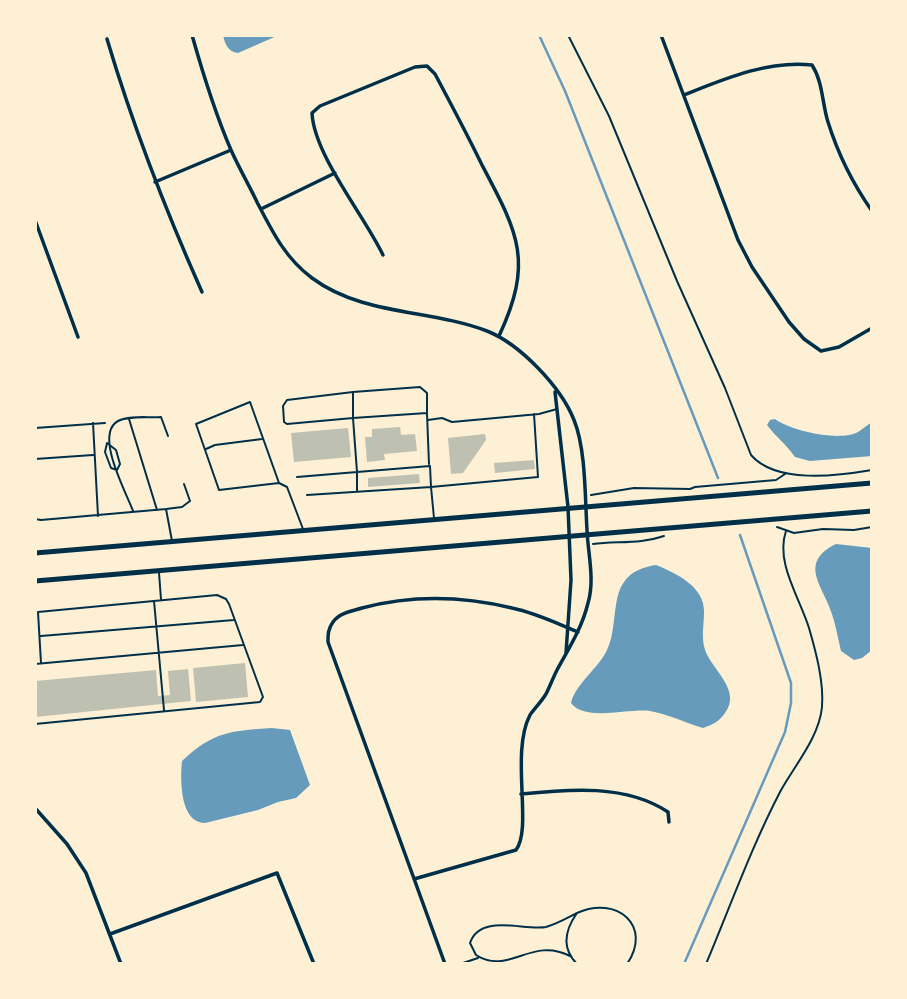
<!DOCTYPE html>
<style>
body{margin:0}
#map{position:relative;width:907px;height:999px;overflow:hidden;background:#fdf0d5;font-family:Lato,sans-serif}
canvas{display:block}
.frame{position:absolute;inset:0;border:37px solid #fdf0d5;pointer-events:none}
</style>
<div id="map">
<canvas width="907" height="999"></canvas>
<div class="frame"></div>
</div>
<script>
const context = document.querySelector('canvas').getContext('2d');
context.lineJoin = 'round';
function paint(path, color) { context.fillStyle = color; context.fill(path, 'evenodd'); }
function strokePath(path, color, width, dash) { context.strokeStyle = color; context.lineWidth = width; context.lineCap = dash ? 'butt' : 'round'; context.setLineDash(dash || []); context.stroke(path); }
const water = new Path2D(`
 M223,35H279L238,53C228,52 225,44 223,35Z
 M775,419C791,431 840,442 858,432C863,429 867,425 872,422V456L810,461L795,457C787,445 776,437 767,425L770,420Z
 M836,544L872,548V650L862,658L854,660L841,651C838,639 836,626 832,614C824,587 797,563 836,544Z
 M656,565C676,573 705,587 704,612C704,626 701,636 705,650C712,670 742,690 725,713C720,721 712,725 703,728C686,723 668,714 650,711C629,708 585,722 571,703C576,683 598,669 607,650C617,630 612,598 624,582C631,571 644,567 656,565Z
 M272,728L290,730L310,785L296,798L278,802L258,810L205,823C180,823 180,780 182,761C214,731 231,731 272,728Z`);
const stream = new Path2D(`
 M539,35L565,91L718,478
 M684,964L785,732L791,703V683L740,535`);
const building = new Path2D(`
 M400,427L401,435L415,434L417,451L384,454L385,460L367,462L365,437H372V429Z
 M348,428L351,457L294,462L291,433Z
 M485,434L486,440L463,473L451,474L448,438Z
 M534,460L535,469L495,473L494,463Z
 M419,474L420,483L368,487V478Z
 M245,663L248,697L196,702L193,668Z
 M188,669L191,701L35,717V681L156,670L158,696L170,695L168,671Z`);
const path = new Path2D(`
 M568,35L609,116L677,281L725,388L751,455C776,484 837,476 872,470
 M591,495L634,488L690,489L695,487L776,480L785,474
 M777,527L794,533L823,529L854,530L872,527
 M593,544C617,541 641,544 664,536
 M570,956C531,936 509,976 476,955L470,943C480,913 524,931 546,927C557,924 567,918 577,913
 M460,964L478,958
 M577,964C561,948 565,930 577,913C617,895 653,926 627,964
 M706,964C730,907 751,848 780,792C794,766 819,738 822,707C824,682 816,652 809,628C800,598 775,563 786,531`);
const service = new Path2D(`
 M353,392L420,387L427,393V413L353,418V392L287,400L283,406L284,422L287,424L353,418L357,472L430,466L431,487L538,477L534,414
 M427,414L429,464
 M129,419L157,510
 M428,420L442,418L452,422L539,414L557,409
 M93,423L98,516
 M35,428L105,423
 M107,443L116,450L120,464L117,470L111,468L105,452Z
 M206,449L215,445L262,439
 M35,459L93,455
 M297,477L357,472V491
 M279,483L219,490L196,424L250,402L279,483L287,487L303,529
 M307,495L431,487L434,518
 M166,509L182,507L190,501L184,484
 M133,511C126,492 94,434 118,421C130,415 148,418 161,417L168,436
 M35,519L41,520L166,509L172,541
 M159,573L161,599
 M154,601L164,710
 M41,636L234,620
 M35,664L243,645
 M35,724L260,702L263,697L229,604L226,599L217,595L38,612L41,663`);
const minor = new Path2D(`
 M192,35C203,74 215,113 231,150C239,168 249,185 257,202C272,231 285,258 312,278C363,316 430,309 487,331C520,344 561,387 574,420C586,449 585,499 587,530C588,555 595,579 588,603C582,628 569,648 557,670C553,678 550,686 546,694C541,702 535,708 530,715C510,753 533,828 516,850L414,879
 M661,35L738,240L752,267L789,322L804,339L821,351L839,347L872,328
 M107,39C133,126 165,209 202,292
 M684,95C724,79 768,60 812,65C823,82 822,103 828,122C838,154 853,184 872,211
 M155,182L231,150
 M261,209L335,173
 M35,220L78,337
 M383,255C364,215 314,155 312,113L320,106L415,67L427,66L435,74C451,104 467,134 482,165C518,233 534,261 499,336
 M555,392L568,507L571,580L566,653
 M521,794C569,789 626,784 668,812L669,822
 M35,808L67,844L86,873L121,964
 M110,934L277,873L314,964
 M445,964L328,642C328,634 328,629 333,622C339,613 352,611 362,608C411,595 462,596 512,608C536,613 556,623 578,632`);
const secondary = new Path2D(`
 M35,553L872,483
 M35,581L872,511`);
paint(water, '#669bbc');
strokePath(stream, '#669bbc', 2.5);
paint(building, '#bec0b2');
strokePath(path, '#003049', 2);
strokePath(service, '#003049', 2);
strokePath(minor, '#003049', 3.5);
strokePath(secondary, '#003049', 5);
</script>
